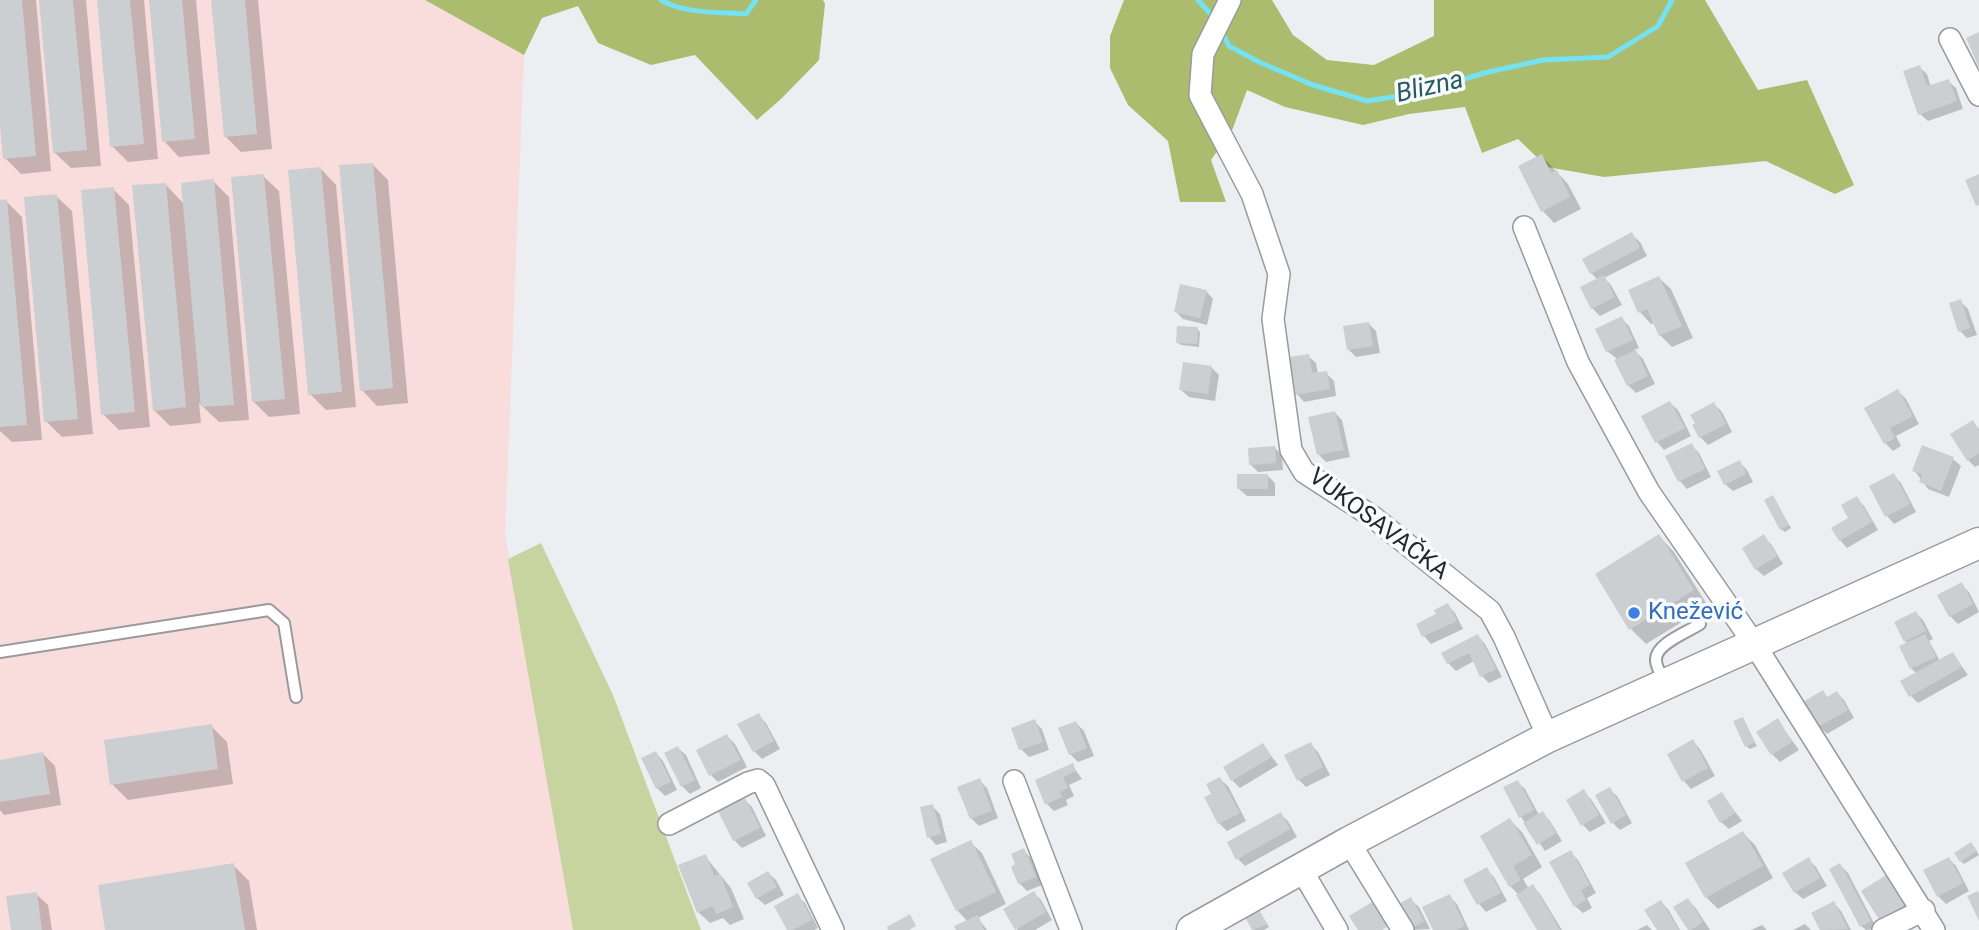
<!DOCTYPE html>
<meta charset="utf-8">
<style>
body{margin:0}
canvas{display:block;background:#eceef1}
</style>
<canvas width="1979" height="930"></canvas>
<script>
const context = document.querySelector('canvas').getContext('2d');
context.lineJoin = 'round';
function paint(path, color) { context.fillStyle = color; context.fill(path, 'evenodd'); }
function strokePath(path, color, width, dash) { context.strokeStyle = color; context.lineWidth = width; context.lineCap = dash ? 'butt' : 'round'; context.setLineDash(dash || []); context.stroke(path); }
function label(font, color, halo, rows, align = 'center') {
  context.font = font + ' Roboto,sans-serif'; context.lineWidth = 7; context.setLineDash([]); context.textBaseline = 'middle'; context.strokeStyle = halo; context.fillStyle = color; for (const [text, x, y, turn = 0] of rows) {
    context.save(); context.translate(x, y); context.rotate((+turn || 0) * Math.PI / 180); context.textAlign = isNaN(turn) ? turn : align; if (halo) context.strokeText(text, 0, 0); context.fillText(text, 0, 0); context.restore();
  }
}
const industrial = new Path2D(`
 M0,0H425L524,55L505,534L573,930H0Z`);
const green = new Path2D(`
 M541,543L613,695L701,930H573L508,559Z`);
const forest = new Path2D(`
 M425,0H823L825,4L819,60L782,98L757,120L695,55L651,65L598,43L578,6L542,18L524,55Z
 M1124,0H1272L1293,35L1327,60L1374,65L1434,36V0H1705L1758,90L1807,80L1854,185L1835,194L1766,161L1604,177L1547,167L1518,139L1482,153L1465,107L1409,114L1363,125L1285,107L1247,90L1233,128L1211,160L1226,202H1180L1168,141L1128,105L1110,68V36Z`);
const shadow = new Path2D(`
 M0,0H36L51,171L21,174L5,158L0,106Z
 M41,0H86L101,166L71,168L55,153Z
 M99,0H144L158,159L128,162L112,146Z
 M151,0H196L210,154L179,157L164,141Z
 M213,0H258L272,149L241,152L225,136Z
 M1919,67L1927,74L1931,87L1948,81L1956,88L1963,109L1928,121L1920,114Z
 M1542,156L1568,184L1581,209L1554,223L1543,211Z
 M372,164L388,180L408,403L377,406L362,390Z
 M321,169L336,185L356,407L326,410L310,394Z
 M263,176L279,191L300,414L269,417L253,401Z
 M213,181L229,197L249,420L219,422L199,403L201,423L170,426L154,410L165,184L184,204Z
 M113,189L129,205L150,427L119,430L103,414Z
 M56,196L72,211L93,434L62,437L46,421Z
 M6,201L22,217L42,440L12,442L0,431V202Z
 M1632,235L1640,242L1647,256L1604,278L1611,285L1622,305L1600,316L1592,308L1598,280L1591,273Z
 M1659,278L1671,289L1693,338L1672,347L1660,335L1655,323L1651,324L1640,312Z
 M1206,291L1213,299L1207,325L1183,319L1176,312Z
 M1960,301L1968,309L1977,335L1967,338L1960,331Z
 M1621,318L1629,326L1639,348L1634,350L1643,359L1655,384L1636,393L1628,385L1616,358L1607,351Z
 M1369,324L1376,331L1380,353L1356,357L1348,349Z
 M1197,329L1200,332L1199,347L1181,345L1177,342Z
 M1308,356L1316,363L1318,374L1326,373L1334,381L1336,396L1304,402L1297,394Z
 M1211,367L1219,375L1215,401L1189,397L1181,390Z
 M1898,391L1906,399L1919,424L1896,436L1901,446L1893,451L1885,443L1866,408Z
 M1670,403L1678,410L1691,436L1664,450L1657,442L1643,417Z
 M1714,404L1722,412L1732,432L1708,445L1700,437Z
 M1334,412L1342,420L1350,457L1326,462L1319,455Z
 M1972,422L1979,429V465L1975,467L1968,460Z
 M1691,445L1699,453L1711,477L1687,489L1680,481L1668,457Z
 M1274,447L1282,455L1283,470L1258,472L1251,465Z
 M1953,459L1961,466L1949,497L1928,489L1914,470Z
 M1739,462L1747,470L1753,482L1733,491L1725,484Z
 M1894,475L1901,483L1916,512L1894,524L1887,516Z
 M1268,476L1275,483V496H1247L1239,489Z
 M1773,498L1791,528L1785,532L1781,529Z
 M1856,498L1864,506L1878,530L1847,548L1840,540Z
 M1659,536L1674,552L1708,606L1646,644L1631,629Z
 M1763,537L1771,544L1783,564L1764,576L1756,569Z
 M1961,585L1969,592L1979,612L1958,624L1950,616Z
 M1448,605L1455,613L1463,629L1431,644L1424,636L1418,625L1438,615Z
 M1916,613L1923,620L1933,639L1929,641L1940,661L1953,654L1968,675L1918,703L1911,696L1917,674L1911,668L1907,644L1896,623Z
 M1478,636L1485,644L1502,677L1489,683L1482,676L1474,661L1456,671L1448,663Z
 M1823,693L1828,698L1837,693L1844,700L1854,718L1827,734L1819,726Z
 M758,715L766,723L780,749L762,759L754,751L740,725Z
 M1742,719L1757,746L1750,749L1746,746Z
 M1777,720L1799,750L1780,762L1772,754Z
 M1034,721L1042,729L1049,750L1029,757L1021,749L1014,729Z
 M1076,723L1084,731L1094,756L1078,762L1070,754Z
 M211,726L227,742L233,784L128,800L112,784Z
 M727,736L735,744L747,767L718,782L711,775Z
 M1693,741L1700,749L1715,776L1691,789L1684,781L1669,754Z
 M1310,744L1318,752L1330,775L1306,787L1298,779Z
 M1263,745L1278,765L1240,788L1232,780Z
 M678,748L686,755L701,788L690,794L682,786Z
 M656,753L663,761L677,790L665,796L657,788Z
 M43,754L55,766L61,805L4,815L0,810V761Z
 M1072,765L1082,779L1069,785L1074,796L1066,800L1068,805L1054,811L1047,804L1037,781Z
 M1220,779L1228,786L1246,821L1227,831L1219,823L1206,798L1213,794Z
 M979,780L987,788L998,818L979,826L971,818Z
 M1517,782L1525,789L1539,815L1542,813L1550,821L1562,841L1545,851L1521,817L1505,788Z
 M1609,789L1617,796L1632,823L1620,830L1613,823Z
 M1583,792L1591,799L1606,823L1590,832L1583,825Z
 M1722,794L1742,821L1729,829L1721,822Z
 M745,800L752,807L766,836L742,848L734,840Z
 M932,806L940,814L947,842L936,845L929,837Z
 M1280,814L1288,821L1297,837L1245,866L1238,859Z
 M1510,820L1522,832L1542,867L1523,879L1529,889L1532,886L1540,894L1562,930H1539L1519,895L1510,886Z
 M1743,833L1755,845L1773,878L1718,909L1706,897Z
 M970,842L982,853L1006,904L978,918L987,930H958L968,922L957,910Z
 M1974,847L1979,855L1964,864L1961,861Z
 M1024,851L1031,858L1042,885L1027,891L1019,883Z
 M1570,852L1578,860L1596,893L1587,898L1592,908L1583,913L1575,906Z
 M705,856L731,888L744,919L730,925L723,918L710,923L698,912Z
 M1949,859L1956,866L1969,891L1946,904L1938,896Z
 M1809,860L1816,867L1827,886L1803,899L1795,892Z
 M233,865L249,881L257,930H107Z
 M1840,865L1848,873L1877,929L1866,930L1861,926Z
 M1486,869L1494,877L1507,901L1486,912L1479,904L1466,881Z
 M768,873L776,880L784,895L765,905L757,898Z
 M1885,877L1893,885L1911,913L1882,920Z
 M1034,893L1041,900L1052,920L1035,930H1017Z
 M36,894L48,905L52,930H13Z
 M797,896L805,903L818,928L814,930H789Z
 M1449,896L1457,904L1469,930H1435Z
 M1411,900L1419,907L1430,929L1413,930L1411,928Z
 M1688,900L1695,907L1710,930H1690Z
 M1661,902L1668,909L1680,930H1659Z
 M1834,903L1841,911L1851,930H1822L1813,914Z
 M1259,911L1269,927L1264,930H1254L1247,918Z
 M1805,924L1811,930H1793Z
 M1647,925L1652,930H1637Z
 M1762,925L1767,930H1751Z`);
const stream = new Path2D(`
 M661,0C685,14 719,12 746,14L756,0
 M1198,0L1215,19
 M1221,30L1229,46L1259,62L1313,85L1367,101L1419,93L1484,73L1543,60L1608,57L1658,26L1672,0`);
const building = new Path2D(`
 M0,0H22L36,156L3,159L0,125Z
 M39,0H73L87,150L53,153Z
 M97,0H130L144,144L110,147Z
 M149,0H182L195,139L162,142Z
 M211,0H245L257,134L224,137Z
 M1979,32V68L1966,38Z
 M1920,65L1927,86L1949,79L1957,101L1918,115L1903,71Z
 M1542,154L1551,173L1557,170L1570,197L1541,212L1518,166Z
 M373,163L393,388L360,391L339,165Z
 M321,167L342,392L308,395L288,170Z
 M264,174L285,399L252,402L231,177Z
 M1979,174V205L1976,206L1965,180Z
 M214,179L234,405L201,407L181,183Z
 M166,183L186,407L153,411L132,185Z
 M114,187L135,412L101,415L81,190Z
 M57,194L78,419L44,422L24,197Z
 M7,199L27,425L0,427V200Z
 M1632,232L1640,248L1590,274L1582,259Z
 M1604,275L1615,297L1591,309L1580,287Z
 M1659,276L1682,326L1659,336L1647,309L1638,313L1628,290Z
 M1180,284L1207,290L1200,318L1174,312Z
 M1961,299L1970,328L1958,332L1949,303Z
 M1622,316L1633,340L1606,352L1595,329Z
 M1369,322L1373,346L1347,350L1343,326Z
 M1177,326L1198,327L1197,344L1176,343Z
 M1636,350L1648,376L1627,386L1614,360Z
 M1309,354L1312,373L1327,371L1330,389L1295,395L1289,357Z
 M1183,362L1212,366L1208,394L1179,390Z
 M1898,389L1913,416L1890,428L1895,438L1884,444L1864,408Z
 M1670,401L1685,428L1655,443L1641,416Z
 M1714,402L1726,424L1699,438L1692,425L1695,423L1690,415Z
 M1335,411L1344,450L1317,455L1308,417Z
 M1973,420L1979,431V453L1967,461L1950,434Z
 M1692,443L1705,469L1678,482L1665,456Z
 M1922,445L1954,457L1941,491L1919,482L1922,474L1912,471Z
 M1275,446L1276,463L1249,465L1248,448Z
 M1740,460L1746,474L1724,485L1717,471Z
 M1894,473L1910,504L1885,517L1869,486Z
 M1237,474H1268V489H1237Z
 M1773,495L1789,525L1780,530L1764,500Z
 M1857,496L1872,522L1839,541L1831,528L1848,518L1841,505Z
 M1659,534L1694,590L1629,630L1595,574Z
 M1764,534L1777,556L1755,570L1742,548Z
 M1962,582L1973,604L1949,617L1937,595Z
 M1448,603L1457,621L1422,637L1416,624L1436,614L1434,610Z
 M1916,611L1926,631L1904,642L1894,622Z
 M1478,634L1496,669L1480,677L1469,653L1447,664L1441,653Z
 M1925,634L1936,657L1910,669L1899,646Z
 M1953,652L1962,667L1909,697L1900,681Z
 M1823,690L1827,697L1837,691L1848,710L1818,727L1803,702Z
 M759,713L774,741L753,752L737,724Z
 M1743,717L1755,742L1745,747L1733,721Z
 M1778,718L1792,742L1771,755L1756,732Z
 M1035,719L1043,742L1019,750L1011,728Z
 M1076,721L1087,748L1069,755L1058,728Z
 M212,724L218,769L110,785L104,740Z
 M727,734L741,760L709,776L696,750Z
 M1693,739L1708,768L1682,782L1667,754Z
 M1311,742L1323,767L1297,781L1284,755Z
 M1263,743L1272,757L1231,781L1223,767Z
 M678,746L695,780L681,787L664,753Z
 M656,751L671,782L656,789L641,758Z
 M43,752L50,794L0,802V760Z
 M1073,763L1076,771L1063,777L1068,788L1060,792L1062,797L1045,805L1035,780Z
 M1220,777L1240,813L1218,824L1204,797L1211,794L1206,784Z
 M980,778L992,811L970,819L957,787Z
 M1518,780L1534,810L1519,818L1503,787Z
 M1610,787L1626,815L1611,824L1595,795Z
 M1584,789L1599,815L1581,826L1566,800Z
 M1722,792L1735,813L1720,823L1707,801Z
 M745,798L760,828L733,841L718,811Z
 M933,804L941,834L927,838L920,807Z
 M1543,811L1556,833L1537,845L1523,823Z
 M1281,812L1290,829L1236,860L1227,842Z
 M1510,818L1532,855L1513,866L1521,880L1509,887L1480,836Z
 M1743,831L1763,866L1705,898L1685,863Z
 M971,840L996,892L956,911L930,859Z
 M1971,842L1977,851L1960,862L1954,853Z
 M1024,848L1036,877L1018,884L1011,867L1015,864L1011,854Z
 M1571,850L1590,885L1581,890L1586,900L1574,907L1549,862Z
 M706,854L714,876L720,874L733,907L716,914L713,906L697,913L678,865Z
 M1809,857L1820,878L1794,893L1782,873Z
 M1949,857L1963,883L1937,897L1923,870Z
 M234,863L245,930H105L98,885Z
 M1840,863L1871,921L1860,927L1829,869Z
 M1487,867L1501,893L1477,905L1463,880Z
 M768,871L777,887L756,899L747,883Z
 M1886,875L1905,904L1880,921L1861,891Z
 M1533,884L1560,930H1537L1516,895Z
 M1034,891L1046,912L1015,930L1003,909Z
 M1978,891L1979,894V921L1967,896Z
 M37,892L42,930H11L6,896Z
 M798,893L812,920L793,930H787L774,906Z
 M1450,894L1465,926L1456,930H1433L1422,907Z
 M1411,897L1424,921L1410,929L1397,905Z
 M1688,898L1703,922L1691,930H1688L1673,907Z
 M1377,899L1392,924L1382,930H1358L1349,916Z
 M1661,900L1679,930H1657L1644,910Z
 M1834,901L1848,929L1820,930L1811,913Z
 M1259,909L1267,924L1252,930L1245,917Z
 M910,914L916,926L909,930H888L887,927Z
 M978,915L984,930H956L954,926Z`);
const service = new Path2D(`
 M0,652L269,610L284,623L296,697
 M1665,682C1661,675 1656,667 1656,660C1655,644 1688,632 1700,624`);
const minor = new Path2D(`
 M1230,0L1203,54L1200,95L1252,194L1279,274L1273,319L1291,450L1304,472L1373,517L1490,611L1504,637L1548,737
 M1950,39L1979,95
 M1524,227L1578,362L1649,492L1755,645L1934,930
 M1014,781L1071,930
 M669,824L748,783L758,780L764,785L833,930
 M1349,842L1403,930
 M1301,869L1337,930
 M1883,930L1924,910`);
const secondary = new Path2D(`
 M1192,930L1349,842L1548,737L1979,543`);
const markers = [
 [1634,613,7,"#3f7fe0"]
];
const streetNames = [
 ["VUKOSAVAČKA",1378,525,37]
];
const shopNames = [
 ["Knežević",1648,613]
];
const waterNames = [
 ["Blizna",1430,88,-13]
];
paint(industrial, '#f8dddc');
paint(green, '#c8d49f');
paint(forest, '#abbc6e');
paint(shadow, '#0003');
strokePath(stream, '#74e2f2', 5);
paint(building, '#cccfd1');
strokePath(service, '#989a9d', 14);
strokePath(minor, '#989a9d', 24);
strokePath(secondary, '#989a9d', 33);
strokePath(service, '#fff', 10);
strokePath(minor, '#fff', 21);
strokePath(secondary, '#fff', 30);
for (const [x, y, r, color] of markers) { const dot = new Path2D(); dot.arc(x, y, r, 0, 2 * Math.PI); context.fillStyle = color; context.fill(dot); strokePath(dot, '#f9fcff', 2.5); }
label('24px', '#252627', '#f9fcff', streetNames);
label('24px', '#366cbe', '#f9fcff', shopNames, 'left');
label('italic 26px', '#2a5a61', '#f9fcff', waterNames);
</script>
